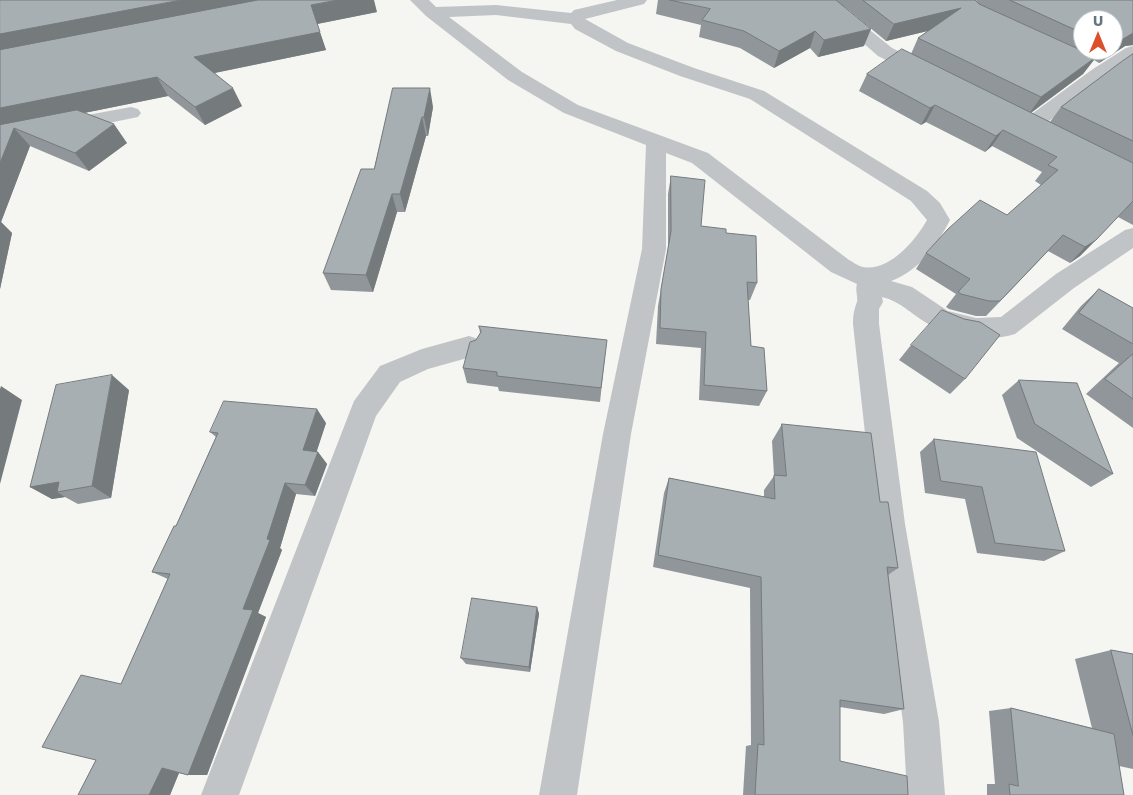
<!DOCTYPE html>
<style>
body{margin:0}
#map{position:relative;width:1133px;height:795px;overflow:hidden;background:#f5f5f1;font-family:"Golos Text",sans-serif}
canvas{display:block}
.north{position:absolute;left:1073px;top:10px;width:50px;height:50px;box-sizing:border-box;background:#fff;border:1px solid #c1c8cd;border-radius:50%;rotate:0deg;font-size:14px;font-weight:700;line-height:20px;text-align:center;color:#657581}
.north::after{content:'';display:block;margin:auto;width:18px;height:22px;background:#db502a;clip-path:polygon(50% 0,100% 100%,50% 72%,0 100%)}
</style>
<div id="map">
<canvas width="1133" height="795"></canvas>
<div class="north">U</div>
</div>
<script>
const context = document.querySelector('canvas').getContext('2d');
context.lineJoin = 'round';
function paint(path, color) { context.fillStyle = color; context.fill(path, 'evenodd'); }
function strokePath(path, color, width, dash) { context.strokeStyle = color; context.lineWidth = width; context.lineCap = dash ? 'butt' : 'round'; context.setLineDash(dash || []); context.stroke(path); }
const minor = new Path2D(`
 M410,0H429L436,7L496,5L571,13L574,10L617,0H647L644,4L585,19L628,43L694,68L764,91L927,191L940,203L950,220C937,245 919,271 891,281L912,287L948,311L976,318L1001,317L1056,274L1125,230L1133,228V248L1074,288L1015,334C991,342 954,337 932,326C914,317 901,301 882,297L883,302L879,309V324L905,524L939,722L945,795H907L903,722L875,524L853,324C853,315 854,310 857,302C858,296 855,290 857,284L831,272L692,163L666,153V249L631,434L577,795H539L603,434L642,249L646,145L564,113L508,80L426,16ZM496,15L571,24L575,29L616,51L680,76L750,99L911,201L927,220C916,240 889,272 863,267C858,266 853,262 849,260L708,153L578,105L522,72L449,17Z
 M814,0H833L892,48L932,68L935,72L932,76L925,78L918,76L878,56Z
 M1133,46V60L1107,77L1037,130C1025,133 1005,125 998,114L1001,110L1008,108L1029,116L1093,69L1126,48Z
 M131,107L138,109L141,113L138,117L0,145V131Z
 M469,336L478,339L482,347L478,355L428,369L400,382L376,416L239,795H201L354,401L380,366L422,349Z`);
const wall = new Path2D(`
 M0,0L377,12L317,24L326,50L215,73L242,106L205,125L168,96L84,113L127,143L89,171L30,146L1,222L12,233L0,289Z
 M658,0H975L977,2L976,0H1133V45L1125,46L1099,63L1094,60L1083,74L1031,113L1050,122L1061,107L1133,54V225L1118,217L1080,256L1070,263L1048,251L986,316H976L949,309L946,307L956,294L916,269L926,253L1007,215L1041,185L1035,181L1042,172L992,146L985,152L926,122L921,125L859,91L867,74L911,54L918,38L928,31L886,41L845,7L864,46L818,57L810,48L774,68L740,48L699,37L701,25L656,14ZM1083,20H1113V50H1083Z
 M393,88L433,107L428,136H426L405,212H397L373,292L331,290L323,273L374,169Z
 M671,176L701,226L726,233L757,283L750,300H748L751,346L767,391L759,406L699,400L701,348L656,344L658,306L668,249V194Z
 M1099,289L1133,308V428L1086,394L1119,363L1062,329L1081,306Z
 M479,326L605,356L600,402L499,391L498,387L467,383L463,368L480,333Z
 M911,345L965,379L950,394L899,360Z
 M1019,380L1113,474L1091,487L1017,438L1002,395Z
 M129,390L111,498L78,504L65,497L52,499L30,487Z
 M326,423L316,452H318L327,464L315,496L296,494L280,548L282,550L258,613L266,617L207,775H188L179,773L170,795H78L96,760L121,684L168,579L152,572L176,526L216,437L210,432Z
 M782,424L880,502L898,568L888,575L904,709L884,714L840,707V761L908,795H743L746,746L751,745L750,588L653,567L664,493L669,478L764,497V490L774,476L772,441Z
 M934,439L1065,551L1044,561L977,553L965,499L925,493L920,452Z
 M537,607L539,614L530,672L466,664L461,658Z
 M1111,650L1133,654V769L1119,766L1124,795H987V784H995L989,711L1011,708L1092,728L1075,659Z`);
const shadedWall = new Path2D(`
 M181,0H286L0,55V34Z
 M338,0H374L377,12L317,24L311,5Z
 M961,8L952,25L886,41L894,24Z
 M871,29L864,46L818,57L824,40Z
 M815,31L810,48L774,68L779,51Z
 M320,32L326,50L204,75L194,57Z
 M1133,33V45L1125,46L1099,63L1108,50H1113V45Z
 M1096,57L1083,74L1029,114L1041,97Z
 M157,77L168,96L0,130V108Z
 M233,88L242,106L205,125L195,107Z
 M430,88L433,107L428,136L424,117Z
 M935,105L926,122L921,125L930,108Z
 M422,117L426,136L405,212L400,194Z
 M114,124L127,143L89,171L75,153Z
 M14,128L30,146L1,222L12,233L0,289V163Z
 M1003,130L992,146L985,152L996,136Z
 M392,194L397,212L373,292L366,275Z
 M1063,235L1048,251L986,316L1000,301Z
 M1096,240L1080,256L1070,263L1085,247Z
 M112,375L129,390L111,498L92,486Z
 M1,386L22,400L0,484V389Z
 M317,409L326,423L313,463L303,450Z
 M318,452L327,464L315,496L305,485Z
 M59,482L57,492L65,497L52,499L30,487Z
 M285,483L296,494L280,548L282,550L258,613L266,617L207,775H188Z
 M537,607L539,614L530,672L529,667Z
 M162,768H181L170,795H149Z`);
const building = new Path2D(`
 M0,0H181L0,34Z
 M258,0H338L311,5L320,32L194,57L233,88L195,107L157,77L0,108V50Z
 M670,0H836L871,29L824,40L815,31L779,51L744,31L702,20L710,9Z
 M863,0H975L979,4L1096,57L1041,97L918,38L961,8L894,24Z
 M1010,0H1133V33L1113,45V20H1083V33Z
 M902,49L1133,163V201L1096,240L1085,247L1063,235L1000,301H989L961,294L958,292L970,279L926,253L948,229L980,200L1007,215L1058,170L1048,165L1057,157L1003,130L996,136L935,105L930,108L867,74Z
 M1133,54V141L1061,107L1121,62Z
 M393,88H430L424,117H422L400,194H392L366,275L323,273L361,169H374Z
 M77,110L114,124L75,153L14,128L0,163V125Z
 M671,176L705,180L701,226L726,229V233L756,236L757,283L747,282L751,346L764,348L767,391L704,385L706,332L660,328L661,289L671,231Z
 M1099,289L1133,308V344L1079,313Z
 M942,310L964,319L980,322L1000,335L965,379L911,345Z
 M479,326L607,340L601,388L497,376V372L463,368L470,342L476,340L481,332Z
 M1133,354V399L1105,379Z
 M112,375L92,486L57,492L59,482L30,487L56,385Z
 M1019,380L1077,383L1113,474L1035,424Z
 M224,401L317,409L303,450L318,452L305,485L285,483L267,539L270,540L243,609L253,610L188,775L162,768L149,795H78L96,760L42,747L81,675L121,684L170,574L152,572L174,526H176L218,433L210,432Z
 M782,424L871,433L880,502H888L898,568L887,567L904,709L840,700V761L907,776L908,795H755L758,744L764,745L761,577L658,555L669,478L775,499L774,475L786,476Z
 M934,439L1036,452L1065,551L995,543L982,487L941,481Z
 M472,598L537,607L529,667L461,658Z
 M1111,650L1133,654V735Z
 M1011,708L1114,734L1124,795H1010L1009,784L1018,786Z`);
paint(minor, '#c0c4c7');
paint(wall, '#90969a');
paint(shadedWall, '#757a7d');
paint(building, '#a7afb3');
strokePath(building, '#757a7d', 1);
</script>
